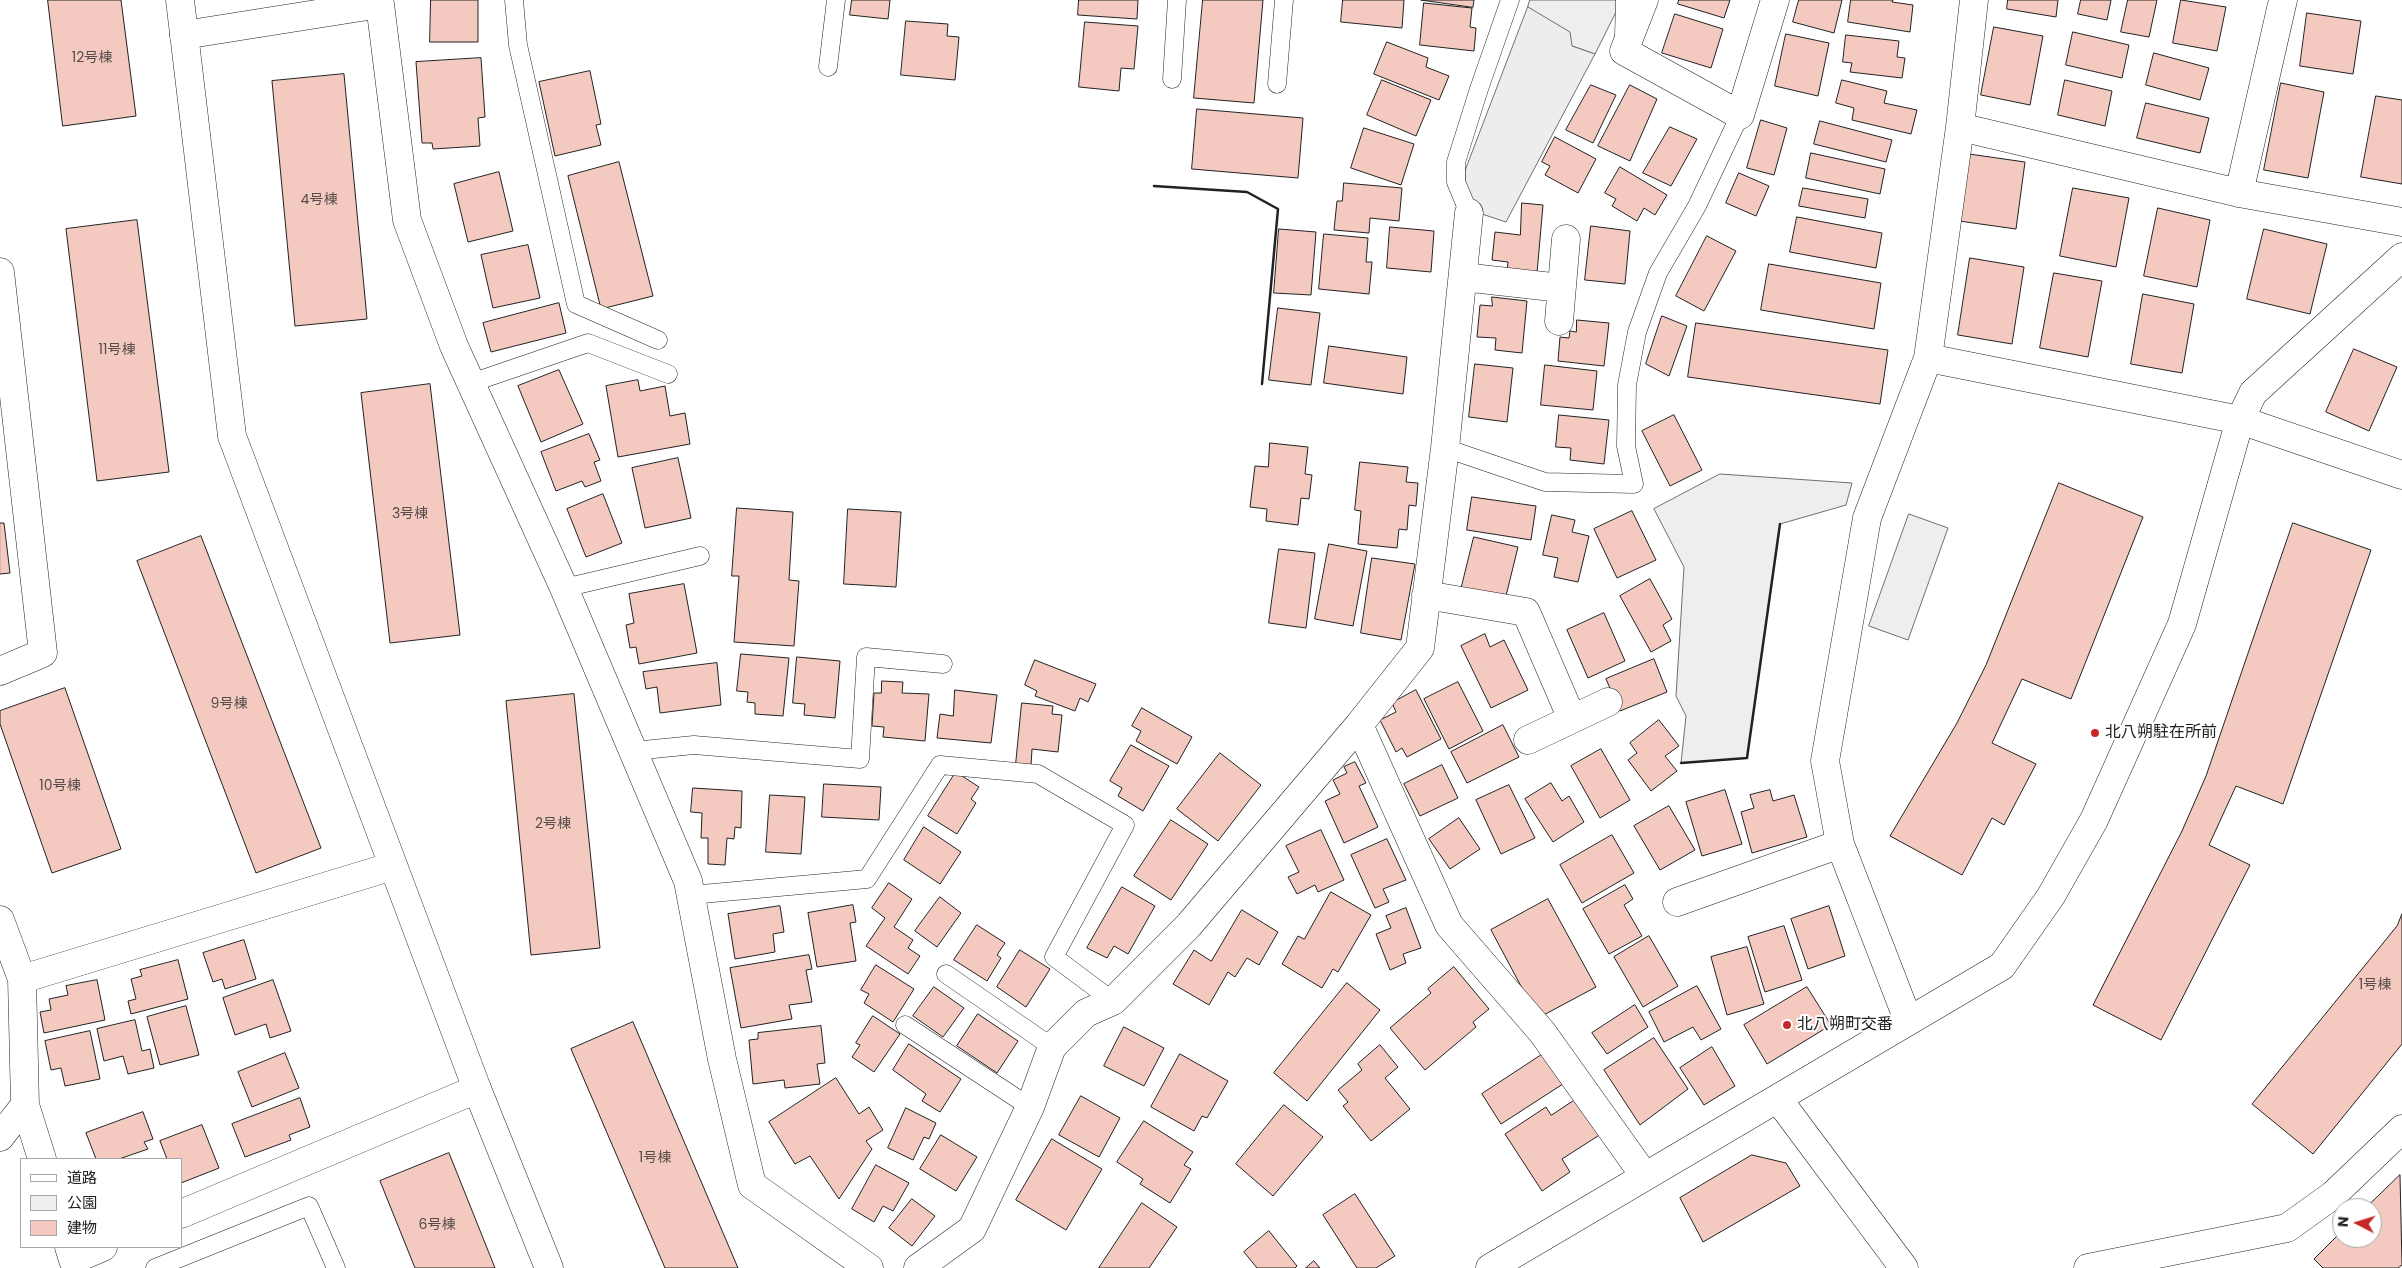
<!DOCTYPE html>
<meta charset="utf-8">
<style>
body{margin:0}
#map{position:relative;width:2402px;height:1268px;overflow:hidden;background:#fff;font-family:Poppins,"Noto Sans JP",sans-serif}
canvas{display:block}
.legend{position:absolute;left:20px;top:1158px;width:162px;height:90px;box-sizing:border-box;background:#fff;border:1px solid #a7a7a7;margin:0;padding:6px 9px;list-style:none;font-size:15px;color:#222}
.legend li{display:flex;align-items:center;gap:10px;height:25px}
.legend b{width:25px;border:1px solid #a7a7a7}
.north{position:absolute;left:2332px;top:1198px;width:50px;height:50px;box-sizing:border-box;background:#fff;border:1px solid #a7a7a7;border-radius:50%;rotate:275deg;font-size:14px;font-weight:700;line-height:20px;text-align:center;color:#222}
.north::after{content:'';display:block;margin:auto;width:18px;height:22px;background:#c62828;clip-path:polygon(50% 0,100% 100%,50% 72%,0 100%)}
</style>
<div id="map">
<canvas width="2402" height="1268"></canvas>
<ul class="legend">
<li><b style="height:6px;background:#fff"></b>道路</li>
<li><b style="height:14px;background:#eee"></b>公園</li>
<li><b style="height:14px;background:#f3c9c0"></b>建物</li>
</ul>
<div class="north">N</div>
</div>
<script>
const context = document.querySelector('canvas').getContext('2d');
context.lineJoin = 'round';
function paint(path, color) { context.fillStyle = color; context.fill(path, 'evenodd'); }
function strokePath(path, color, width, dash) { context.strokeStyle = color; context.lineWidth = width; context.lineCap = dash ? 'butt' : 'round'; context.setLineDash(dash || []); context.stroke(path); }
function label(font, color, halo, rows, align = 'center') {
  context.font = font + ' Poppins,"Noto Sans JP",sans-serif'; context.lineWidth = 4; context.setLineDash([]); context.textBaseline = 'middle'; context.strokeStyle = halo; context.fillStyle = color; for (const [text, x, y, turn = 0] of rows) {
    context.save(); context.translate(x, y); context.rotate((+turn || 0) * Math.PI / 180); context.textAlign = isNaN(turn) ? turn : align; if (halo) context.strokeText(text, 0, 0); context.fillText(text, 0, 0); context.restore();
  }
}
const green = new Path2D(`
 M1530,0H1622L1595,54L1572,46L1528,7Z
 M1720,474L1852,483L1846,505L1780,524L1747,758L1681,763L1686,716L1676,696L1684,567L1654,509Z
 M1909,514L1948,528L1908,640L1869,626Z`);
const parking = new Path2D(`
 M1528,7L1570,32L1572,46L1595,54L1506,222L1476,212L1465,186V171Z`);
const building = new Path2D(`
 M48,0H121L136,116L63,126Z
 M431,0H478V42H430Z
 M852,0H890L888,19L850,15Z
 M1079,0H1138L1137,19L1078,15Z
 M1203,0H1263L1254,103L1194,98Z
 M1343,0H1404L1402,28L1341,22Z
 M1421,0H1474L1473,7Z
 M1679,0H1730L1724,18L1678,4Z
 M1799,0H1842L1834,33L1793,22Z
 M1851,0H1893L1892,2L1913,5L1910,32L1848,22Z
 M2008,0H2058L2056,17L2007,9Z
 M2081,0H2111L2107,20L2078,14Z
 M2128,0H2157L2149,37L2121,32Z
 M2181,0L2226,7L2217,51L2173,43Z
 M1424,3L1472,8L1470,27L1476,28L1474,51L1420,45Z
 M2307,13L2361,21L2353,74L2300,66Z
 M1675,14L1723,29L1711,68L1662,53Z
 M906,21L948,24L947,36L959,37L955,80L901,75Z
 M1085,22L1138,26L1134,69L1121,68L1119,91L1079,87Z
 M1994,27L2043,36L2030,105L1981,95Z
 M2073,32L2129,45L2122,78L2066,65Z
 M1786,34L1829,43L1818,96L1775,86Z
 M1846,35L1899,41L1897,57L1905,58L1902,78L1850,72L1852,63L1843,62Z
 M1387,42L1428,58L1426,67L1449,76L1439,100L1374,74Z
 M2154,53L2209,68L2200,100L2146,85Z
 M481,58L485,117L478,118L480,146L433,149L432,143H422L416,62Z
 M590,71L601,124L596,125L601,145L555,156L539,82Z
 M344,74L367,319L295,326L272,81Z
 M1382,80L1431,100L1416,136L1367,115Z
 M1842,80L1887,91L1884,103L1917,110L1911,134L1852,120L1854,108L1836,103Z
 M2065,80L2112,91L2105,126L2058,115Z
 M2281,83L2324,92L2308,178L2264,170Z
 M1591,85L1616,95L1593,143L1566,130Z
 M1630,85L1657,99L1630,161L1598,146Z
 M2376,96L2402,100V184L2361,177Z
 M2146,103L2209,118L2200,153L2137,138Z
 M1197,109L1303,118L1298,178L1192,169Z
 M1761,120L1787,128L1774,175L1747,168Z
 M1820,121L1892,140L1886,162L1814,144Z
 M1670,127L1697,139L1671,186L1643,173Z
 M1364,128L1414,144L1401,185L1351,168Z
 M1555,137L1596,159L1578,193L1545,175L1550,166L1542,162Z
 M1811,153L1885,169L1880,194L1806,178Z
 M1969,154L2025,162L2016,229L1959,221Z
 M619,162L653,296L601,309L568,176Z
 M1620,167L1667,195L1655,215L1644,208L1637,221L1612,206L1616,199L1605,193Z
 M499,172L513,231L468,242L454,184Z
 M1739,173L1769,186L1756,216L1726,203Z
 M1344,183L1402,188L1399,221L1370,218L1369,233L1334,230L1337,201H1342Z
 M1803,188L1868,199L1865,218L1799,206Z
 M2073,188L2129,198L2116,267L2060,256Z
 M1522,203L1543,205L1537,273L1507,271L1508,262L1492,260L1495,232L1520,235Z
 M2158,208L2210,220L2197,287L2144,276Z
 M1797,217L1882,233L1876,268L1790,252Z
 M137,220L169,472L97,481L66,229Z
 M1591,226L1630,231L1625,284L1585,280Z
 M1390,227L1434,231L1431,272L1387,268Z
 M1279,229L1316,232L1311,295L1274,293Z
 M2264,229L2327,244L2310,314L2247,299Z
 M1324,234L1368,238L1366,262H1372L1369,294L1319,289Z
 M1707,236L1736,251L1704,311L1676,296Z
 M528,245L540,298L493,308L481,255Z
 M1970,258L2024,267L2012,344L1958,335Z
 M1769,264L1881,283L1874,329L1761,310Z
 M2054,273L2102,281L2088,357L2040,348Z
 M2143,294L2194,304L2182,373L2131,364Z
 M1492,297L1527,301L1522,353L1495,350L1496,338L1477,337L1480,305L1492,306Z
 M559,303L566,333L491,352L483,323Z
 M1278,308L1320,313L1311,385L1269,380Z
 M1662,316L1687,326L1669,376L1646,364Z
 M1577,320L1609,323L1604,366L1558,361L1560,337L1569,338L1570,331L1576,332Z
 M1696,323L1888,350L1880,404L1688,377Z
 M1329,346L1407,357L1403,394L1324,383Z
 M2354,349L2397,367L2369,431L2326,412Z
 M1475,364L1513,368L1507,422L1469,417Z
 M1545,365L1597,371L1593,410L1541,405Z
 M559,370L583,424L541,442L518,386Z
 M638,380L640,391L665,386L670,416L685,413L690,444L618,457L606,386Z
 M430,384L460,635L390,643L361,393Z
 M1559,415L1609,420L1604,464L1570,460L1571,448L1556,447Z
 M1674,415L1702,470L1670,486L1642,431Z
 M589,434L600,460L594,462L601,481L585,487L582,481L556,491L541,452Z
 M1270,443L1308,447L1305,474L1312,475L1309,499L1301,498L1298,525L1266,521L1267,509L1250,507L1255,466L1268,467Z
 M678,458L691,518L645,528L632,468Z
 M1360,462L1408,467L1406,482L1418,483L1416,506L1409,505L1407,530L1399,529L1397,548L1358,544L1361,511L1355,510Z
 M2059,483L2143,517L2071,699L2022,679L1992,743L2036,764L2004,825L1992,818L1962,875L1890,836L1957,723L1986,665Z
 M603,494L622,543L586,557L567,509Z
 M1472,497L1536,506L1531,540L1467,530Z
 M737,508L793,512L789,580L799,581L794,646L734,642L739,576H732Z
 M848,509L901,512L896,587L844,584Z
 M1632,511L1656,560L1617,578L1594,529Z
 M1552,515L1575,520L1572,532L1589,536L1578,582L1554,577L1558,558L1543,555Z
 M0,523H4L10,573L0,574Z
 M2293,523L2371,550L2283,804L2236,786L2209,845L2250,865L2161,1040L2093,1005L2182,831L2206,776Z
 M201,536L321,848L256,873L137,561Z
 M1474,537L1518,547L1505,600L1461,590Z
 M1329,544L1367,551L1353,626L1315,619Z
 M1279,549L1315,553L1306,628L1269,623Z
 M1372,558L1415,564L1401,640L1361,633Z
 M1650,579L1672,619L1663,625L1671,641L1651,652L1620,596Z
 M684,584L697,653L639,664L636,647L630,648L626,625L634,623L629,594Z
 M1604,613L1625,661L1588,678L1567,630Z
 M1485,634L1490,647L1504,640L1528,690L1491,708L1461,646Z
 M741,654L789,658L783,716L755,714V703L747,702L748,692L737,691Z
 M797,657L840,661L835,718L804,715L805,704L793,703Z
 M1654,659L1667,692L1620,711L1606,679Z
 M1035,660L1096,684L1088,702L1080,698L1075,711L1035,696L1037,691L1025,685Z
 M717,663L721,705L660,713L657,687L646,689L643,672Z
 M882,681L903,682L902,693L929,694L925,741L883,737L884,727L872,726L874,693H881Z
 M1458,682L1483,731L1449,749L1424,699Z
 M65,688L121,849L52,873L0,724V711Z
 M955,690L997,695L991,743L937,738L940,714L953,716Z
 M1416,690L1441,739L1407,757L1402,748L1396,752L1380,720L1396,712L1392,703Z
 M574,694L600,948L531,955L506,701Z
 M1022,703L1053,706L1052,714L1062,715L1058,752L1032,749L1031,766L1016,764Z
 M1142,708L1192,737L1177,764L1136,741L1141,731L1132,726Z
 M1659,720L1679,746L1665,756L1677,771L1651,791L1628,760L1637,753L1630,743Z
 M1503,725L1519,757L1467,783L1451,752Z
 M1131,745L1169,766L1143,811L1118,796L1122,788L1110,781Z
 M1601,749L1630,800L1600,818L1571,766Z
 M1220,753L1261,785L1218,841L1177,809Z
 M1355,762L1366,783L1359,786L1378,827L1344,843L1325,801L1340,794L1333,780L1347,773L1344,767Z
 M1442,765L1458,798L1420,816L1404,784Z
 M956,772L979,787L971,799L976,803L957,834L928,816Z
 M1551,783L1562,801L1569,796L1584,822L1553,842L1525,799Z
 M824,784L881,787L879,820L822,817Z
 M1509,785L1535,838L1501,854L1476,800Z
 M693,788L742,791L741,828L735,827L734,839L727,838L725,865L708,864V838H701L702,813L691,812Z
 M1725,790L1742,844L1702,856L1686,802Z
 M1770,790L1773,801L1794,795L1807,837L1752,853L1741,812L1754,808L1750,795Z
 M770,795L805,797L801,854L766,852Z
 M1669,806L1695,850L1660,870L1634,826Z
 M1459,818L1480,849L1450,869L1429,839Z
 M1171,820L1208,844L1171,900L1134,876Z
 M924,827L961,852L940,884L904,860Z
 M1321,830L1344,880L1318,892L1315,885L1297,894L1288,877L1299,872L1286,846Z
 M1612,835L1634,873L1582,903L1560,865Z
 M1387,839L1406,880L1383,889L1389,902L1375,908L1351,855Z
 M889,883L912,899L894,927L913,940L908,948L920,956L908,974L866,946L885,918L872,908Z
 M1625,885L1633,899L1624,905L1642,936L1609,954L1583,909Z
 M1122,887L1155,906L1128,954L1114,946L1107,958L1087,948Z
 M1331,892L1371,915L1338,972L1333,969L1322,988L1282,964L1298,936L1304,939Z
 M940,897L961,913L937,947L915,931Z
 M1548,899L1596,987L1538,1018L1491,930Z
 M853,905L856,922L850,923L856,961L817,967L808,913Z
 M780,906L784,932L773,934L775,952L735,959L728,914Z
 M1829,906L1845,956L1808,969L1791,919Z
 M1406,908L1421,948L1403,954L1406,963L1390,970L1376,934L1391,928L1386,916Z
 M1242,910L1278,932L1259,965L1247,958L1235,977L1228,972L1209,1005L1173,984L1194,950L1211,961Z
 M2402,914V1044L2313,1154L2252,1104L2397,926Z
 M977,925L1005,943L997,955L1001,958L987,981L954,960Z
 M1784,926L1802,980L1765,992L1748,937Z
 M1649,936L1678,986L1643,1007L1614,957Z
 M244,940L256,979L225,989L222,979L213,982L203,953Z
 M1747,947L1764,1004L1727,1015L1711,957Z
 M1020,950L1050,969L1026,1007L997,987Z
 M809,955L812,969L806,970L812,1002L789,1005L792,1019L741,1028L730,968Z
 M178,960L188,999L131,1014L128,1001L136,999L131,979L142,976L140,970Z
 M876,965L914,989L893,1022L864,1003L869,994L861,990Z
 M1454,967L1489,1009L1473,1022L1476,1027L1425,1070L1390,1028L1431,993L1428,989Z
 M97,980L105,1020L44,1033L40,1012L51,1010L49,999L68,995L66,986Z
 M273,980L291,1031L270,1038L266,1024L235,1035L223,998Z
 M1347,983L1380,1010L1307,1101L1274,1073Z
 M1697,986L1721,1029L1701,1040L1693,1027L1664,1042L1649,1012Z
 M934,987L964,1008L943,1037L913,1016Z
 M1807,987L1831,1025L1767,1064L1744,1025Z
 M1635,1005L1648,1027L1607,1054L1592,1033Z
 M186,1006L199,1055L160,1065L147,1017Z
 M978,1014L1018,1041L997,1073L957,1046Z
 M873,1016L900,1034L874,1072L852,1057L860,1045L856,1043Z
 M135,1020L142,1051L150,1049L154,1068L128,1074L123,1056L104,1061L97,1029Z
 M633,1022L738,1268H665L571,1049Z
 M821,1026L825,1063L817,1064L820,1084L785,1088L784,1080L753,1084L749,1040L758,1039V1033Z
 M1124,1027L1164,1048L1144,1086L1104,1066Z
 M90,1031L100,1079L65,1086L61,1068L51,1070L45,1041Z
 M1654,1038L1688,1089L1640,1125L1604,1070Z
 M909,1044L961,1079L940,1112L922,1101L926,1094L893,1070Z
 M1380,1045L1398,1067L1385,1078L1410,1109L1371,1141L1343,1106L1348,1102L1338,1090L1362,1070L1358,1064Z
 M1712,1047L1735,1086L1704,1105L1680,1068Z
 M1546,1052L1566,1082L1501,1124L1482,1094Z
 M285,1053L299,1088L252,1107L238,1072Z
 M1180,1054L1228,1081L1207,1118L1202,1116L1194,1131L1151,1107Z
 M836,1078L859,1114L869,1107L883,1130L866,1141L872,1149L839,1199L810,1156L795,1164L769,1122Z
 M1081,1096L1120,1118L1099,1157L1059,1135Z
 M300,1098L310,1127L289,1135L291,1140L245,1157L232,1124Z
 M1578,1098L1601,1134L1562,1159L1570,1172L1542,1191L1505,1134L1546,1107L1551,1115Z
 M1284,1105L1323,1137L1273,1196L1236,1164Z
 M906,1108L936,1123L929,1139L924,1137L913,1160L888,1148Z
 M143,1112L153,1139L144,1142L148,1149L119,1159H96L86,1133Z
 M1144,1121L1193,1152L1184,1165L1191,1169L1170,1203L1140,1184L1143,1179L1117,1162Z
 M202,1125L219,1168L181,1183V1159H167L160,1141Z
 M941,1135L977,1157L956,1191L920,1169Z
 M1052,1139L1102,1169L1066,1230L1016,1200Z
 M449,1153L495,1268H415L380,1181Z
 M1752,1155L1786,1163L1800,1186L1703,1242L1680,1198Z
 M876,1165L909,1183L893,1211L883,1206L874,1222L852,1209Z
 M2400,1175L2402,1265L2398,1268H2323L2314,1259L2342,1231V1238H2372V1208H2366Z
 M1355,1194L1395,1256L1376,1268H1357L1323,1215Z
 M912,1199L935,1216L912,1246L889,1228Z
 M1142,1203L1177,1227L1149,1268H1099Z
 M1269,1231L1297,1266L1295,1268H1257L1244,1252Z
 M1314,1261L1320,1268H1306Z`);
const service = new Path2D(`
 M514,0L518,45L576,304L658,340
 M1624,36L1625,0
 M828,67L836,0
 M1172,79L1177,0
 M1277,84L1284,0
 M1469,213L1456,182V162L1479,89L1510,0
 M471,383L588,343L668,374
 M1445,448L1545,482L1634,484L1626,446L1627,385L1637,332L1658,273L1697,206L1740,115
 M564,588L700,556
 M633,751L694,745L860,759L866,657L943,664
 M691,895L867,879L940,765L1038,774L1125,825L1054,957L1113,1001
 M946,974L1052,1047
 M905,1025L1030,1107
 M155,1268L309,1206L336,1268`);
const minor = new Path2D(`
 M1644,0L1624,51L1740,115L1775,0
 M184,35L380,4L407,220L454,346L564,588L688,881L722,1059L752,1185L869,1268
 M1960,127L2239,193L2402,222
 M2239,193L2283,0
 M0,272L43,653L0,671
 M1463,277L1561,288
 M1559,321L1566,239
 M1928,358L2240,420L2402,475
 M1426,595L1526,612L1572,719
 M1359,725L1449,925L1542,1032L1644,1175
 M1528,740L1608,702
 M1677,902L1840,844
 M0,920L22,979L25,1105L42,1159
 M22,979L393,866
 M1908,1020L1840,844L1825,761L1867,518L1928,358L1960,127L1974,0
 M1778,1099L1904,1268
 M0,1137L25,1105
 M181,1214L477,1089
 M69,1247L73,1260L103,1247
 M918,1268L972,1229L1030,1107L1052,1047L1086,1013L1113,1001L1189,925L1359,725L1420,648L1445,448L1469,213
 M2088,1268L2287,1228L2333,1195L2402,1129`);
const tertiary = new Path2D(`
 M180,0L232,436L477,1089L549,1268
 M1490,1268L2002,966L2051,896L2094,820L2182,624L2240,420L2253,393L2402,257`);
const wall = new Path2D(`
 M1154,186L1247,192L1278,209L1262,384
 M1681,763L1747,758L1780,524`);
const markers = [
 [2095,733,5,"#c62828"],
 [1787,1025,5,"#c62828"]
];
const numberNames = [
 ["12号棟",92,58],
 ["4号棟",319,200],
 ["11号棟",117,350],
 ["3号棟",410,514],
 ["9号棟",229,704],
 ["10号棟",60,786],
 ["2号棟",553,824],
 ["1号棟",2375,985],
 ["1号棟",655,1158],
 ["6号棟",437,1225]
];
const poiNames = [
 ["北八朔駐在所前",2105,733],
 ["北八朔町交番",1797,1025]
];
paint(green, '#eee');
strokePath(green, '#6f6f6f', 1);
paint(parking, '#ededed');
strokePath(parking, '#6f6f6f', 1);
paint(building, '#f3c9c0');
strokePath(building, '#222', 1);
strokePath(service, '#222', 19);
strokePath(minor, '#222', 29);
strokePath(tertiary, '#222', 29);
strokePath(service, '#fff', 18);
strokePath(minor, '#fff', 28);
strokePath(tertiary, '#fff', 28);
strokePath(wall, '#222', 2.5);
for (const [x, y, r, color] of markers) { const dot = new Path2D(); dot.arc(x, y, r, 0, 2 * Math.PI); context.fillStyle = color; context.fill(dot); strokePath(dot, '#fff', 2); }
label('14px', '#564c4a', null, numberNames);
label('16px', '#222', '#fff', poiNames, 'left');
</script>
